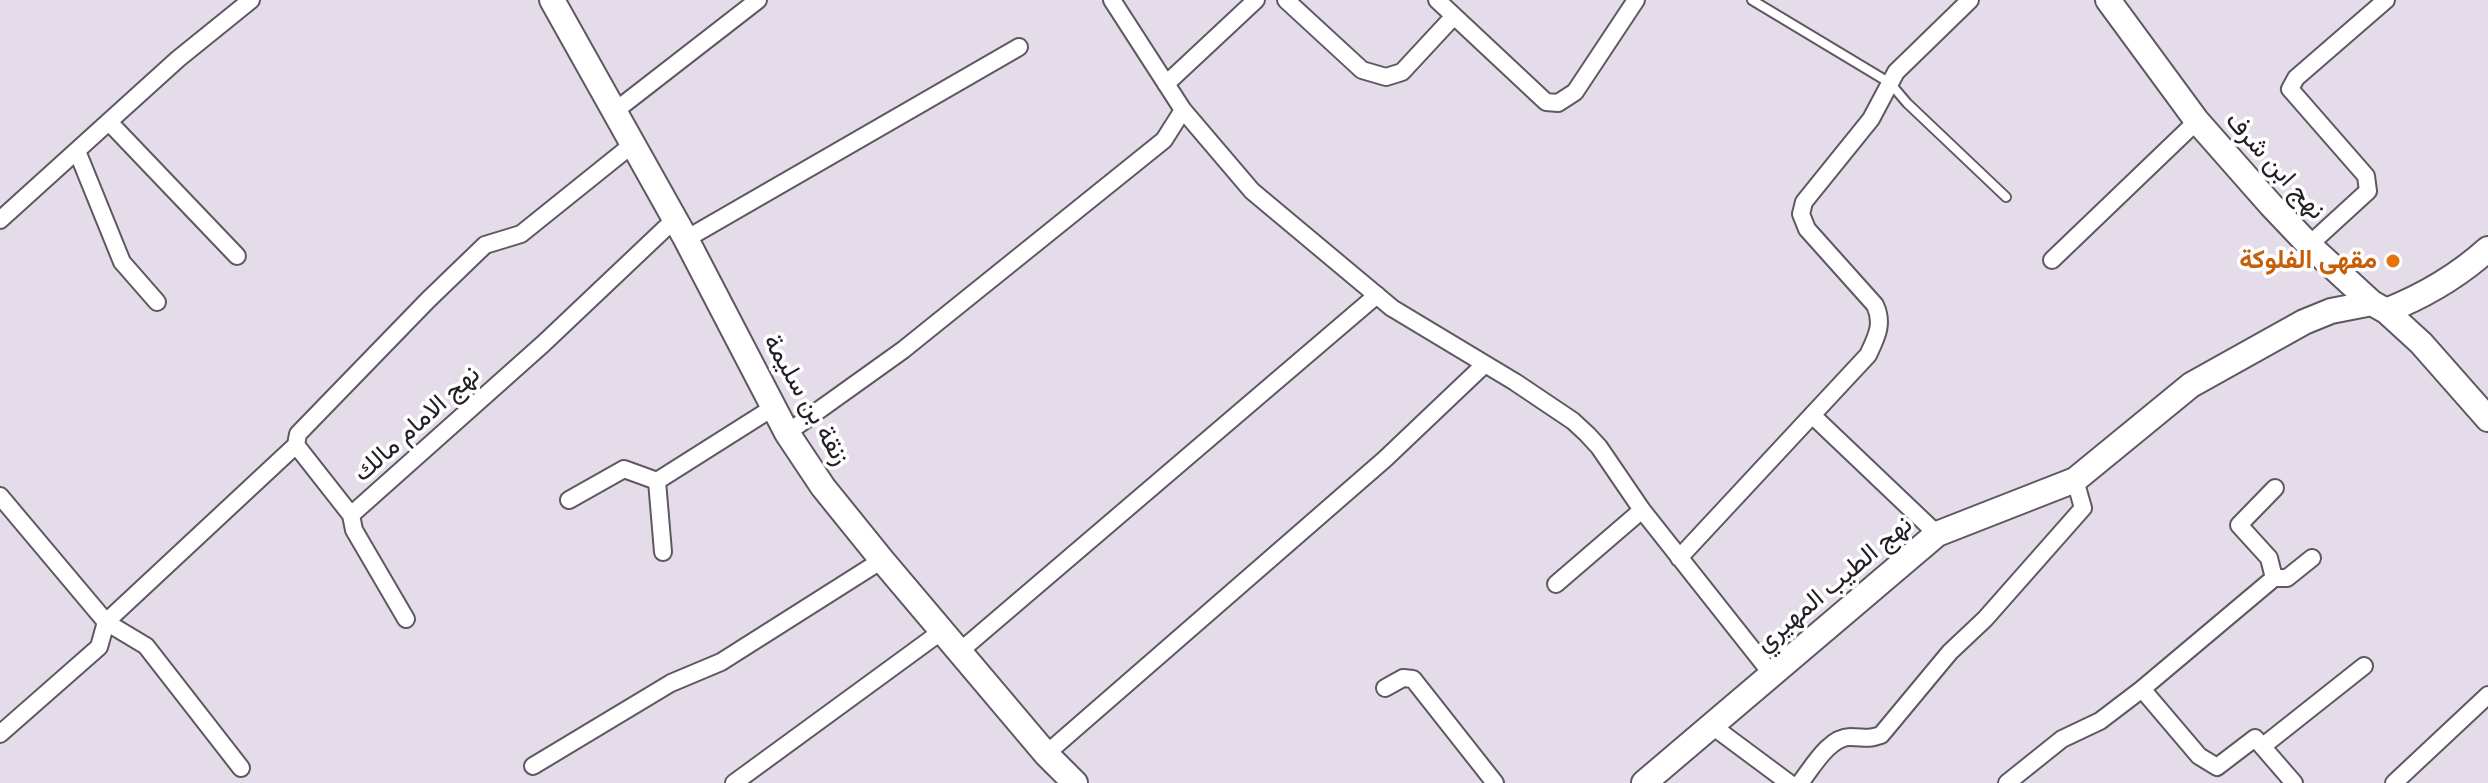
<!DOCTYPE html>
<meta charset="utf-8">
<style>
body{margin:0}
canvas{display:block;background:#e4dde9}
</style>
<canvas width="2488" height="783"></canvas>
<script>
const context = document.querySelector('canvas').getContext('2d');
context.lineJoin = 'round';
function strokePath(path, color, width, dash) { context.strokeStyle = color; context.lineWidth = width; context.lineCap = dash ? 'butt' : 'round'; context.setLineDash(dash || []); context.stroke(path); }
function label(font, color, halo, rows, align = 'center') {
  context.font = font + ' Karla,Vazirmatn,sans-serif'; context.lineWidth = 7; context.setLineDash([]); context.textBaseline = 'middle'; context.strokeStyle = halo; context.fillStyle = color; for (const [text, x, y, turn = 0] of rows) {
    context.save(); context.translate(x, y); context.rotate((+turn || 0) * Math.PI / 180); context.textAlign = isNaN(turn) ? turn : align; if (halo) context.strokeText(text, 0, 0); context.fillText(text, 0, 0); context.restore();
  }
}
const lane = new Path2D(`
 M1752,0L1890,83L1907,103L2006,197`);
const street = new Path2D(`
 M1112,0L1183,110L1252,191L1392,308L1515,382L1573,421L1587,434L1599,447L1642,510L1771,673
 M1286,0L1362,70L1386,77L1402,72L1454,16
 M1437,0L1546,102L1558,103L1575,92L1636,0
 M1166,84L1256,0
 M615,111L758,0
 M109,122L237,256
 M77,151L122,262L157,302
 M0,220L178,59L251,0
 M686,239L1019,47
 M2309,245L2368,191L2366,176L2290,89L2296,78L2386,0
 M2052,260L2197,121
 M1812,415L1937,534
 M787,433L903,350L1164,140L1183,110
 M296,445L298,434L428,300L485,245L521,234L633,144
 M0,496L106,622L146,646L241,768
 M569,500L624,469L657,481
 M351,515L354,530L406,619
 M663,552L657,481L774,407
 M1679,558L1868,355C1876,338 1884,324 1875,305L1807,229L1801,214L1804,202L1871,119L1896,72L1970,0
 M2274,578H2287L2312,558
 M1556,584L1642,510
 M959,652L1377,295
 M1385,688L1403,678L1413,679L1495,783
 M2142,689L2199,756L2217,767L2255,738L2294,783
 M1711,725L1789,783
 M0,734L99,647L106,622L296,445L351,515L543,344L675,219
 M2263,746L2364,666
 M1046,754L1385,459L1485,364
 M533,766L671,683L721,662L882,560
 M734,783L942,631
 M1800,783C1812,768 1829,737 1850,737C1865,737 1866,740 1881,735L1950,652L1985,619L2083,508L2075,480
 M2007,783L2062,739L2100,721L2142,689L2274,578L2269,558L2239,525L2275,488
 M2394,783L2488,695`);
const secondary = new Path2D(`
 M552,0L686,239L787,433L823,487L882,560L1046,754L1075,783
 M2108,0L2197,121L2271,205L2309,245L2372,303L2386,311L2421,343L2488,419
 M2386,311C2424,296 2458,276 2488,249
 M1644,783L1937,534L2075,480L2191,385L2304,322L2331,311L2372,303`);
const markers = [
 [2393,261,8,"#e8710a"]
];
const streetNames = [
 ["نهج ابن شرف",2275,166,48],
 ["زنقة بن سليمة",806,400,60],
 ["نهج الامام مالك",417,424,-42],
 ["نهج الطيب المهيري",1834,584,-40]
];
const foodNames = [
 ["مقهى الفلوكة",2377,261]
];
strokePath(lane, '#5f5863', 12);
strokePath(street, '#5f5863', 20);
strokePath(secondary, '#5f5863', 28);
strokePath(lane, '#fff', 8);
strokePath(street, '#fff', 16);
strokePath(secondary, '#fff', 24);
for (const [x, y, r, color] of markers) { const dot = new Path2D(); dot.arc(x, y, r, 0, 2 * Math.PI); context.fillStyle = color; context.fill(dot); strokePath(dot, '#fff', 3); }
label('26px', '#232025', '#fff', streetNames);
label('bold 26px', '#c56008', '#fff', foodNames, 'right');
</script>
